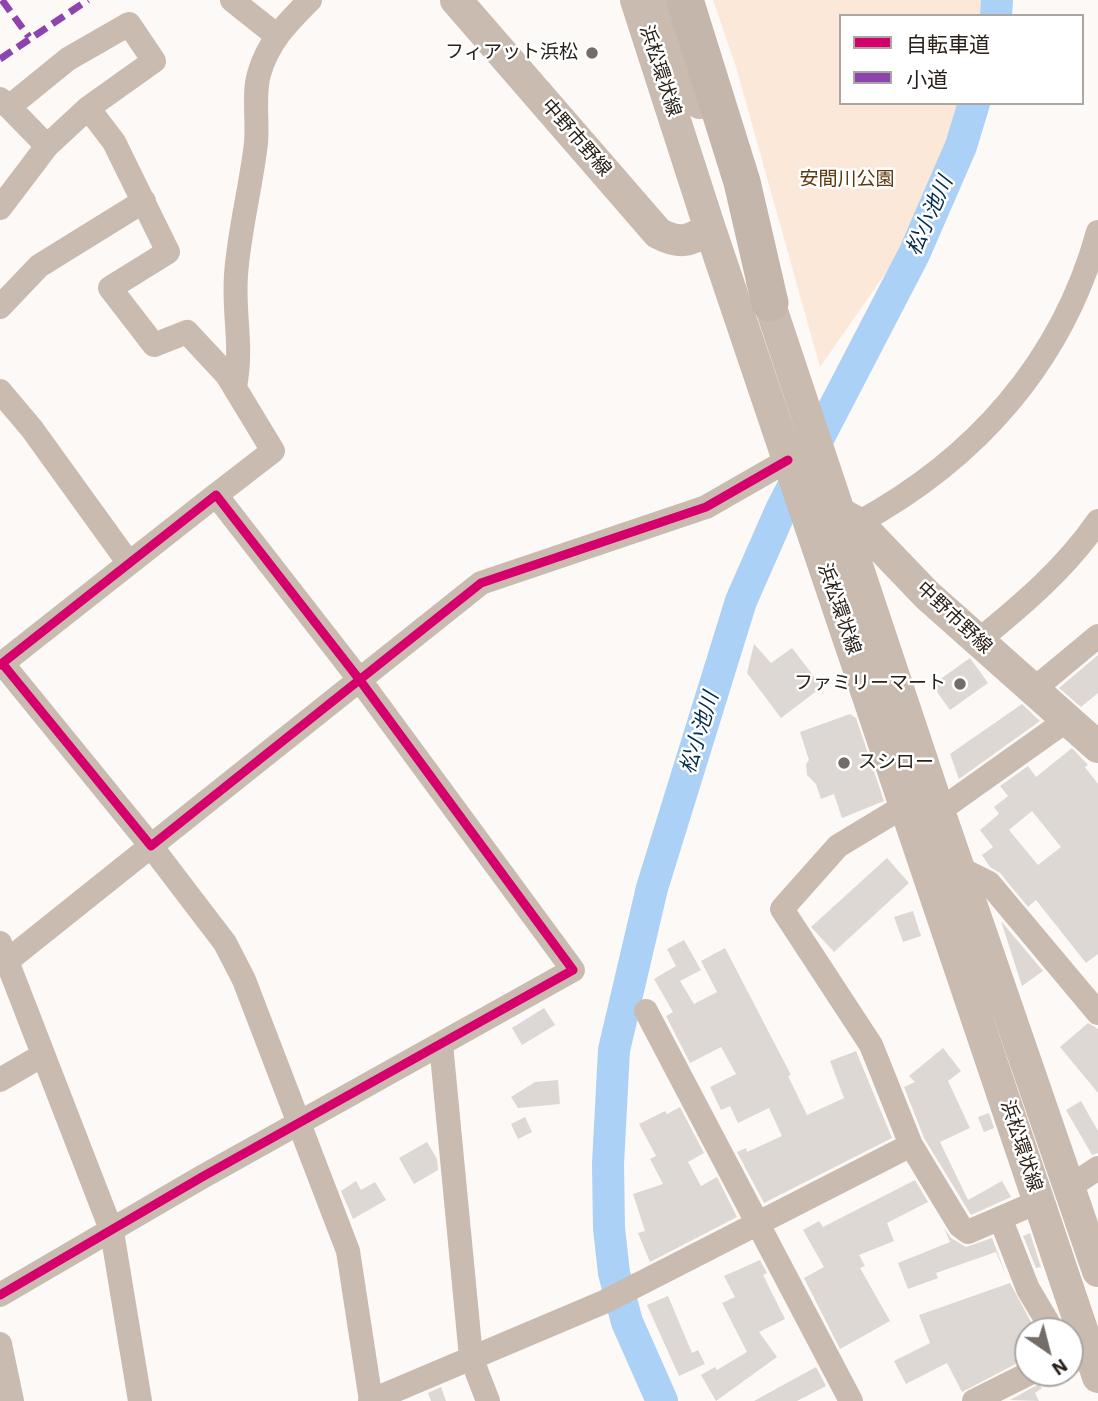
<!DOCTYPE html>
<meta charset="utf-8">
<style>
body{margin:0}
#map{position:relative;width:1098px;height:1401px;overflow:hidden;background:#fcf9f7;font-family:"IBM Plex Sans","Noto Sans JP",sans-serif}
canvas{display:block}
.legend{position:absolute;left:839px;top:14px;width:245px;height:91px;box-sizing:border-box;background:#fff;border:2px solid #aaa6a3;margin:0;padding:9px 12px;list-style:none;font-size:21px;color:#2a211a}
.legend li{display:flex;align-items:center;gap:14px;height:35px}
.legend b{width:35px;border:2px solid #aaa6a3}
.north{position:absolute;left:1014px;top:1317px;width:70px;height:70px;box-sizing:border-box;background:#fff;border:2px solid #aaa6a3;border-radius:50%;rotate:145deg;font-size:19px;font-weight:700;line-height:28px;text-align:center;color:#2a211a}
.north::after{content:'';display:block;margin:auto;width:24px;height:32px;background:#746d67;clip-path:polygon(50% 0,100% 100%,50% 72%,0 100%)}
</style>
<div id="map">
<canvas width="1098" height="1401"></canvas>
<ul class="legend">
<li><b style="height:9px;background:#d6006c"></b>自転車道</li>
<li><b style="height:9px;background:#8e44ad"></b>小道</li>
</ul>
<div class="north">N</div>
</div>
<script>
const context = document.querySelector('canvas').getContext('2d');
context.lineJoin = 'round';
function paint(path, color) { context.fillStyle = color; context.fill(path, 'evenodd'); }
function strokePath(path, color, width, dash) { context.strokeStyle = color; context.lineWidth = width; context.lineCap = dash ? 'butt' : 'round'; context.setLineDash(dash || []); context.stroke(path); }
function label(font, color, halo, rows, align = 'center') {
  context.font = font + ' "IBM Plex Sans","Noto Sans JP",sans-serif'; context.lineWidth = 5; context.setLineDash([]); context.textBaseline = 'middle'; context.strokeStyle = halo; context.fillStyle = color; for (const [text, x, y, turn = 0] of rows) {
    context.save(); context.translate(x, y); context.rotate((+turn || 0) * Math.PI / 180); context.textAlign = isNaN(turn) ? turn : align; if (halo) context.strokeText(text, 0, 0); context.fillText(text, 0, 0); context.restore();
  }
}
const green = new Path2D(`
 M713,0H989L987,16H841V103H964L892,264L820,367L736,67Z`);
const river = new Path2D(`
 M996,16L997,0
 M662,1401L627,1322L614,1273L609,1228L608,1164L614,1050L652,888L741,601L781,510L914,254L961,146L974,103`);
const building = new Path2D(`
 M754,644L771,663L792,648L822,687L781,718L747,673Z
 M1098,655V693L1081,707L1059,688Z
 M970,658L988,683L950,710L932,685Z
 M1022,704L1040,721L959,779L950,754Z
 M850,714L856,718L884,801L842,818L834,794L821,799L816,784L807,775L806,764L809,760L800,732Z
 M1072,748L1088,765L1085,767L1098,784V954L1086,963L1036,900L1028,907L1000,873L990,867L982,855L993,847L980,830L999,814L994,807L1008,796L1000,786L1028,766L1036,777ZM1032,811L1061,847L1038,865L1009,830Z
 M887,858L909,883L834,952L811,927Z
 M913,911L921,936L903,942L894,917Z
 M1001,921L1043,971L1022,986Z
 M684,940L701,970L680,981L694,1004L717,992L701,961L725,948L791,1075L788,1076L807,1115L844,1098L830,1061L856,1051L892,1138L764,1203L737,1152L746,1148L747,1152L782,1136L769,1108L738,1123L730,1106L721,1110L710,1087L736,1074L721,1047L690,1063L666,1016L673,1012L654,979L676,966L667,949Z
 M544,1008L555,1025L522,1045L512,1028Z
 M1088,1023L1098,1029V1093L1060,1047Z
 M943,1048L961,1071L948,1081L970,1128L940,1142L968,1200L1002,1181L1011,1197L971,1215L924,1138L904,1087L915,1082L909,1076Z
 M558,1080L560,1104L518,1108L511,1097L535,1082Z
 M1081,1101L1098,1131V1153L1092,1155L1066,1110Z
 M680,1107L704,1153L688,1162L701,1186L717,1177L737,1217L650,1262L638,1233L645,1231L633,1194L663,1184L650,1159L656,1156L639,1124L665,1111L667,1114Z
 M989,1113L994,1128L984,1132L978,1117Z
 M525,1117L532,1132L518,1139L511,1124Z
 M427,1142L437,1159L438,1170L414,1184L399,1158Z
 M915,1180L928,1202L887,1223L894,1241L859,1255L865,1266L860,1268L890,1321L840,1349L804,1278L824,1267L803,1230L819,1221L823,1227Z
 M356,1181L361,1190L375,1182L386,1200L353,1219L341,1191Z
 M944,1228L951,1238L966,1247L992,1238L1007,1277L996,1252L936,1273L938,1278L908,1289L898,1263L950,1242Z
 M1030,1233L1041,1267L1036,1268L1023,1236Z
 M760,1260L767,1273L763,1275L785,1319L759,1332L777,1357L716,1401L701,1375L715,1367L717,1370L747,1352L722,1303L735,1297L724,1276Z
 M1010,1283L1036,1331H1028V1350L1022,1354L1025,1359L962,1392L947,1363L906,1384L894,1361L930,1343L919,1315Z
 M668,1296L692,1353L698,1350L705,1364L679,1376L647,1305Z
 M816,1367L826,1386L797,1401H754Z
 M1039,1384L1042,1388L1035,1393L1039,1401L1010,1400Z
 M441,1387L446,1401H431L428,1393Z`);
const minor = new Path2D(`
 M232,0L276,35
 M0,99L9,107L68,59L129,24L154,61L88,108L47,146L0,208
 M9,107L47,146
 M88,108L114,142L168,252L110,288L154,345L187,332L227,375L273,451L216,495
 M0,307L39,266L144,201
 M235,387C243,345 233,314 236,275C239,231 251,187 256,143C258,121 253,94 259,74C268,42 287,23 310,0
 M0,391L32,429L128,562
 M858,523C976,459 1062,362 1098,232
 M978,641C1022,605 1066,568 1098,521
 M2,663L151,846L481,583L706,507L788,460
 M0,665L216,495L359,679L573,970L202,1177L0,1295
 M1033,690L1098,636
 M906,805L838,846L782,909L871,1045L911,1145L960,1226L968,1232L1040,1201
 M939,811L1067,720
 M959,868L989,883L1098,1013
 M0,943L112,1232L140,1401
 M7,961L151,846L225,943L244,980L348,1251L371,1401
 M646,1011L851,1401
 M441,1044L471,1357L488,1401
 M0,1080L43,1055
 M1068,1188L1098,1168
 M1001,1220L1028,1289L1053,1331
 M0,1344L12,1401
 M370,1401L604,1302L911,1145
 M974,1401L1030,1373`);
const major = new Path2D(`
 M456,0L658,233C680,245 689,241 710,229
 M636,0L710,229L1098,1377
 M663,0L700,103
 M762,281L939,811L1098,1271
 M836,511L858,523L927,595L1098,747`);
const highway = new Path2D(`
 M685,0L742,182L770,303`);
const quiet = new Path2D(`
 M2,0L29,37
 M0,59L88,0`);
const cycleway = new Path2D(`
 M2,663L151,846L481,583L706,507L788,460
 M0,665L216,495L359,679L573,970L202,1177L0,1295`);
const markers = [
 [592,53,7,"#746d67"],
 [960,684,7,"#746d67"],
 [844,763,7,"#746d67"]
];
const poiNames = [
 ["フィアット浜松",578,53],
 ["ファミリーマート",946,684],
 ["スシロー",858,763,"left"]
];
const streetNames = [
 ["浜松環状線",660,71,72],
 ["中野市野線",576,138,49],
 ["浜松環状線",839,609,71],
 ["中野市野線",954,618,43],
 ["浜松環状線",1021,1146,72]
];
const parkNames = [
 ["安間川公園",847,180]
];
const waterNames = [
 ["松小池川",930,216,-66],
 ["松小池川",700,733,-73]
];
paint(green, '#fbe8d8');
strokePath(river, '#abd1f6', 32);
paint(building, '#ddd8d3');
strokePath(minor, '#cabbb1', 24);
strokePath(major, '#c9bbb0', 32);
strokePath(highway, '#c4b6ab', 37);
strokePath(quiet, '#8e44ad', 7, [14, 7]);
strokePath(cycleway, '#d6006c', 9);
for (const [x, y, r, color] of markers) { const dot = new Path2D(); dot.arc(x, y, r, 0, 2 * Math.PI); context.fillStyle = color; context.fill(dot); strokePath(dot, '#fff', 2.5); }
label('19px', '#2a211a', '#fff', poiNames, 'right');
label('19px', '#2a211a', '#fff', streetNames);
label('19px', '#5d380d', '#fff', parkNames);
label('italic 21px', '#022d4f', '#fff', waterNames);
</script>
